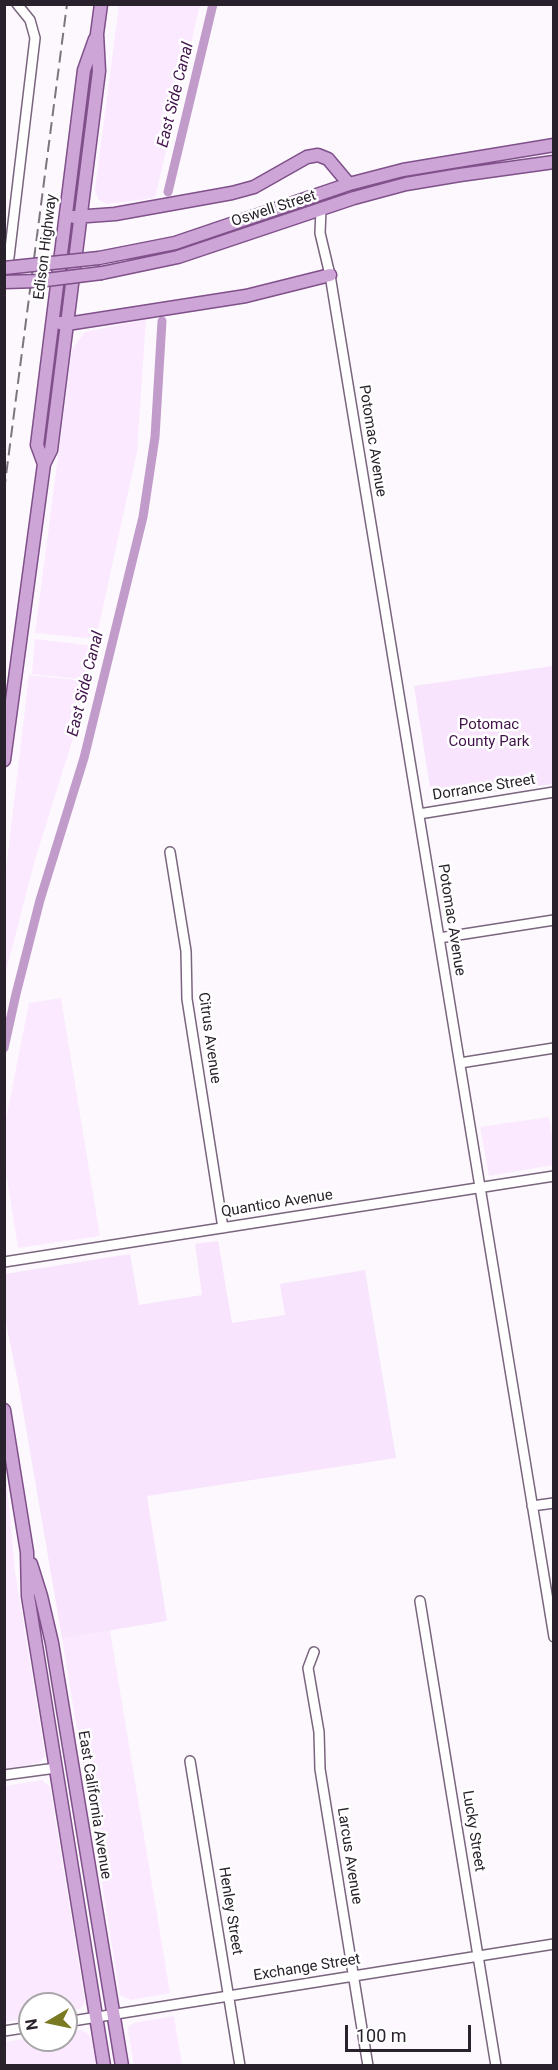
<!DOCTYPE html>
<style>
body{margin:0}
#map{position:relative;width:558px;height:2070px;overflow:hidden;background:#fdf8fe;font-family:Roboto,sans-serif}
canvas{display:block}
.frame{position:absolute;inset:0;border:6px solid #29212b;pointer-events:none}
.north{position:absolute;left:18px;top:1992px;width:60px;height:60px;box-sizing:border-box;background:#fff;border:2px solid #a9a6aa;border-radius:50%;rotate:261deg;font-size:16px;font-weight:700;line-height:24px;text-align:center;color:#29212b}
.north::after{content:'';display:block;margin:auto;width:21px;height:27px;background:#797a22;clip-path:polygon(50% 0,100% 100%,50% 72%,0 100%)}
.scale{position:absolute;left:345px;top:2025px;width:126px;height:27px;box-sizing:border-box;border:3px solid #29212b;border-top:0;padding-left:8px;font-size:18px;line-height:21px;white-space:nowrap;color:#29212b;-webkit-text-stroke:4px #fff;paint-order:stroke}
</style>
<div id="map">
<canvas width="558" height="2070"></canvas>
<div class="frame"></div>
<div class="north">N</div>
<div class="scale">100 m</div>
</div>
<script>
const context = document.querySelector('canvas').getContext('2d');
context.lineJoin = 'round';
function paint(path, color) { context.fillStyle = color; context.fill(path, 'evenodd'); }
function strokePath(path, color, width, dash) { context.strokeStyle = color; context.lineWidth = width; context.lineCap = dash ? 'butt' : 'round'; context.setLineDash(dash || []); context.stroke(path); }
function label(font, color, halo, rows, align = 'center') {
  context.font = font + ' Roboto,sans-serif'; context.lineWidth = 5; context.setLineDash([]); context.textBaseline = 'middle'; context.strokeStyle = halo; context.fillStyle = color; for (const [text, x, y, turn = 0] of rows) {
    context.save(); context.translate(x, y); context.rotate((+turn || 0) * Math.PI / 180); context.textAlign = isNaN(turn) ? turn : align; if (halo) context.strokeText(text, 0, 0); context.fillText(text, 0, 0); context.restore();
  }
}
const built = new Path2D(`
 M119,5H200L155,198L106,204L98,199L95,190Z
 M146,319L137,452L96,639L35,633L72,349L85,332Z
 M35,639L94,646L88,680L32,674Z
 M29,675L87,681L79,719L35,860L5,975V878Z
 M61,998L100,1236L18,1248L5,1166V1124L29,1003Z
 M549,1117L553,1142V1165L489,1176L480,1127Z
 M4,1453L15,1571L45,1756L39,1763L5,1769Z
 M110,1630L170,1993L131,2000L120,1995L62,1638Z
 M42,1780L50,1787L85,2003L80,2009L66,2011V2004H30V2018L5,2022V1786Z
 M174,2016L182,2065H134L128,2031L129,2026L134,2023Z
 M82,2030L91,2036L96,2065H5V2042L30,2038V2040H66V2032Z`);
const green = new Path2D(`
 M553,666V784L432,800L414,686Z
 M218,1241L232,1323L285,1315L280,1284L365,1270L396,1458L147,1496L167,1621L62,1638L19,1387L5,1318V1274L130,1254L139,1305L202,1295L195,1244Z`);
const canal = new Path2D(`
 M168,192L213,4
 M4,1048L16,994L40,900L84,758L143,517L155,437L162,321`);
const minor = new Path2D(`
 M321,209L320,233L330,275L554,1637
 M7,274L35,38L30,20L17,4
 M419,814L554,792
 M170,852L186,951L187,999L223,1228
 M439,938L554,920
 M460,1063L554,1048
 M4,1262L554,1176
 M532,1506L554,1503
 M420,1601L496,2066
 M314,1652L308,1668L319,1732L320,1769L368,2066
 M190,1761L240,2066
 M4,1775L56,1768
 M66,2022L554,1944
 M4,2031L30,2027`);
const major = new Path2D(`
 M74,217L115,214L232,193L254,187L307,157L318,155L328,159L349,184
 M99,258L175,243L349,184L403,170L554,145
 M102,273L178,257L354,198L406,184L460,175L554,162
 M60,323L67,324L246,296L330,275
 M44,464L37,445L84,70L95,39
 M4,760L44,464L51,450L99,71L97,34L101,4
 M4,1410L27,1552L28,1596L104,2066
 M31,1564L41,1596L52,1643L122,2066`);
const rail = new Path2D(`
 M4,491L67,4`);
const majorBridge = new Path2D(`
 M4,268L99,258
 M4,282L38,281L102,273`);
const streetNames = [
 ["Oswell Street",274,209,-18],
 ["Edison Highway",46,247,-83],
 ["Potomac Avenue",372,441,81],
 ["Dorrance Street",484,788,-9],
 ["Potomac Avenue",451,920,81],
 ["Citrus Avenue",209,1038,82],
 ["Quantico Avenue",277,1204,-9],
 ["East California Avenue",94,1805,81],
 ["Lucky Street",473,1831,81],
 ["Larcus Avenue",349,1856,81],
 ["Henley Street",230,1911,81],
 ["Exchange Street",307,1968,-9]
];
const parkNames = [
 ["Potomac",489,725],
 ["County Park",489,742]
];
const waterNames = [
 ["East Side Canal",176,95,-76],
 ["East Side Canal",86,684,-76]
];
paint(built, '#fbeaff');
paint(green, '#f8e4fc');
strokePath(canal, '#c19bc9', 9);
strokePath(minor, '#79657d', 12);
strokePath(major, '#7f508a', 15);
strokePath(minor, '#fff', 9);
strokePath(major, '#cea5d7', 12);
strokePath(rail, '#7c757d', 2, [12, 6]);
strokePath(majorBridge, '#7f508a', 15, []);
strokePath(majorBridge, '#cea5d7', 12);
label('15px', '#29212b', '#fff', streetNames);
label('15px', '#41124a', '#fff', parkNames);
label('italic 16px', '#43154d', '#fff', waterNames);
</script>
